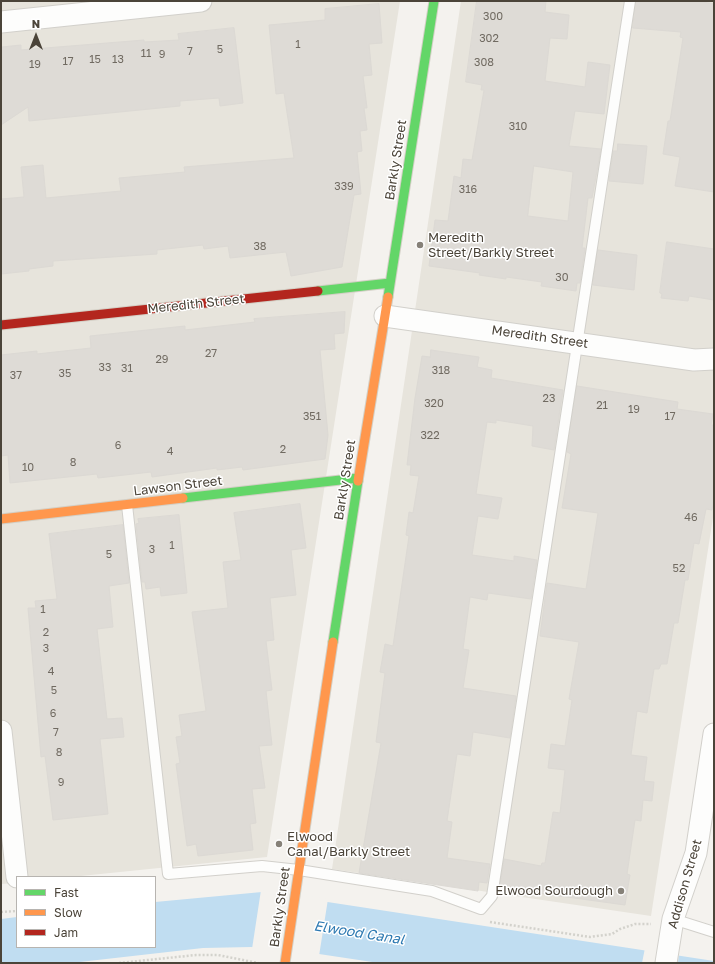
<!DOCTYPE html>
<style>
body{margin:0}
#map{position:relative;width:715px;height:964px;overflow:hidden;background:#f4f2ee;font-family:"Golos Text",sans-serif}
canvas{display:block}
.frame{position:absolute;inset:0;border:2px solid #4b4439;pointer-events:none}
.legend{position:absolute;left:16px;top:876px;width:140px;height:72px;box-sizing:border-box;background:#fff;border:1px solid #b7b4b0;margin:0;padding:5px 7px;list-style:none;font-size:12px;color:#4b4439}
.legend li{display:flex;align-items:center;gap:8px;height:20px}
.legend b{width:20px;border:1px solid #b7b4b0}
.north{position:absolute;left:16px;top:16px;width:40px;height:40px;-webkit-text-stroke:3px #fff;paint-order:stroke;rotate:0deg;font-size:11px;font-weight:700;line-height:16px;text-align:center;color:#4b4439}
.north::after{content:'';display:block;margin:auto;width:14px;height:18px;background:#4b4439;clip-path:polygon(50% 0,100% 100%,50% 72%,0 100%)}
</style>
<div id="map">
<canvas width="715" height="964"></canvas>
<div class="frame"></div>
<ul class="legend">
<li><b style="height:5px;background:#63d668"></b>Fast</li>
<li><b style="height:5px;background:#ff974d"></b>Slow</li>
<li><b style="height:5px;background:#b3261e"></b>Jam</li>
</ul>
<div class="north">N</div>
</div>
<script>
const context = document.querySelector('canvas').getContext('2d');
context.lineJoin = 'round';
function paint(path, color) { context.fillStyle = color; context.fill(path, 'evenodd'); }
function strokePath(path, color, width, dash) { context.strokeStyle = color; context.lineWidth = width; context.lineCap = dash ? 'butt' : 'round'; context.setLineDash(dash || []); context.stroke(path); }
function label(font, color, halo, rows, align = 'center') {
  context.font = font + ' "Golos Text",sans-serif'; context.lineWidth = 3; context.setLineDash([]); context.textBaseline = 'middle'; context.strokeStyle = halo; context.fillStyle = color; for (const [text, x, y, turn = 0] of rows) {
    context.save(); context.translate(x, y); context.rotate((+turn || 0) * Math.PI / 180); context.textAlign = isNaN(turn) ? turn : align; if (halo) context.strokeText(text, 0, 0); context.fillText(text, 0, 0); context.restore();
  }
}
const residential = new Path2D(`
 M1,1H400L267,857L71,877H17V883L1,884Z
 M461,1H714V511L651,916L332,869Z`);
const water = new Path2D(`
 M262,892L714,961V963H379L319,954L251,947L203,948L71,963H1V919L17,917V947H155V902Z`);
const pier = new Path2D(`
 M261,890L328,899L319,956L252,949Z
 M645,948L679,953L678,963H642Z`);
const building = new Path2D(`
 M477,1H546L545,12L569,15L567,39L550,38L545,81L585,87L588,62L610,65L604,114L575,111L569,146L601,149L592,198H588L582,248H585L580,283H577L576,291L541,286L542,282L506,277V279L479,275L480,273L429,266L435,220L448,221L454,176L461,178L463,159L472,160L484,90H481L482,85L466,82ZM534,166L573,172L568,221L528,216Z
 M636,1H697L714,4V192L675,186L680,157L663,154L668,121H670L683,38L680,37L681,32L633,28Z
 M379,4L382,43L369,44L372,75L363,76L367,108H364L367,130L360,131L362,151L357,152L361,194L354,195L342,267L291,276L286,252L230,258L228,246L204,249L203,245L157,250V254L53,261V266L29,269V271L1,274V199L24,197L21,167L43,165L46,198L121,191L119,178L185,172L184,167L294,158L284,93L276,94L269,25L325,20V9Z
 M234,28L243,103L220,106L219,98L180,101V106L29,121L28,107L1,125L2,47L21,45V50L144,40V42L179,40L178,34Z
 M618,144L647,146L643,184L609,181L613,151H617Z
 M667,242L714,249V300L689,296L688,301L661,298L662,294L660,293Z
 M598,250L637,255L634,290L593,285Z
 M345,312L344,333L334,334L335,349L320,350L328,435L325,459L243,470L242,467L217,470V468L152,477L151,472L98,478L97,474L10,483L8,455L1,456V355L37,351V354L91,348L90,336L185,326V330L255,322L254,319Z
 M431,350L479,357L477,367L492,370L491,378L563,390L554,450L532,446L533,426L496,420V423L487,422L476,494L502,498L498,519L478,516L472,555L514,561V556L537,560L531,599L488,593L487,600L470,597L463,649L469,650L463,688L516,696L510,738L473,732L470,756L457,754L447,821L452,822L447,858L490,864L487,883L479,882L478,891L359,873L381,743L376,742L385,673L380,672L385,644L393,646L409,536L406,535L409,512L413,513L419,476L410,475L411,465H407L415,398L422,356L430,357Z
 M577,386L678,402L677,409L713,414L711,425H714V499L712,510L706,509L699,544L694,543L688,580H685L678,623H674L667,664H661L659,669H654L647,713L637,711L631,755L647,757L644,781L654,782L652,801L643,800L641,821L635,820L627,874L630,875L625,905L538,893L500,885L504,859L541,866L542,863H545L553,812L560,813L565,770L548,768L551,744L565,746L572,700L569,699L579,642L540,636L547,583L586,589L598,513L562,508L571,454L567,452Z
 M300,504L306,548L291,550L296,595L270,598L274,640L266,641L272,690L266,691L272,745L259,746L265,788L252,789L256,823L250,824L253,850L198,856L196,844L187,846L176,764L180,763L176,737L182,736L179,715L206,711L192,612L228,608L223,562L241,560L234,513Z
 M179,515L187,593L161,596L160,587L146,589L145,582H142L136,524L139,523L138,519Z
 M123,525L129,583L109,586L113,627L97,629L107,719L122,718L124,737L100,739L108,814L53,820L45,756L41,757L28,608H36L35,601L57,599L49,534Z`);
const path = new Path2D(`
 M1,912L17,911
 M490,922L590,937L612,934L620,929L635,924H651
 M119,963L196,955H218L258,963`);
const lane = new Path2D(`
 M127,505L168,874L262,866L299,870L432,891L481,909L492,896L630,1
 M673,919L714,932`);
const street = new Path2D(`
 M1,22L201,1
 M385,316L694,360L714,359
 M1,731L17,877
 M666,963L673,919L696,853L714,734`);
const fast = new Path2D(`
 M318,291L390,283
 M388,297L434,1
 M183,498L358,478
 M333,642L358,481`);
const slow = new Path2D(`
 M358,481L388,297
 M1,519L183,498
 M285,963L333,642`);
const jam = new Path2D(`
 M1,325L318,291`);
const markers = [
 [420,245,4,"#868178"],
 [279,844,4,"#868178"],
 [621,891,4,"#868178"]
];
const numberNames = [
 ["300",493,17],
 ["302",489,39],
 ["1",298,45],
 ["5",220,50],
 ["7",190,52],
 ["11",146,54],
 ["9",162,55],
 ["15",95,60],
 ["13",118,60],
 ["17",68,62],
 ["308",484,63],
 ["19",35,65],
 ["310",518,127],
 ["339",344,187],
 ["316",468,190],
 ["38",260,247],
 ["30",562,278],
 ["27",211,354],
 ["29",162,360],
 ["33",105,368],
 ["31",127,369],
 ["318",441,371],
 ["35",65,374],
 ["37",16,376],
 ["23",549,399],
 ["320",434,404],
 ["21",602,406],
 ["19",634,410],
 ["351",312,417],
 ["17",670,417],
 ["322",430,436],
 ["6",118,446],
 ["2",283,450],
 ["4",170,452],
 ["8",73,463],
 ["10",28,468],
 ["46",691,518],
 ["1",172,546],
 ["3",152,550],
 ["5",109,555],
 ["52",679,569],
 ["1",43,610],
 ["2",46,633],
 ["3",46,649],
 ["4",51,672],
 ["5",54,691],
 ["6",53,714],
 ["7",56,733],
 ["8",59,753],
 ["9",61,783]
];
const streetNames = [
 ["Barkly Street",396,160,-81],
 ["Meredith Street",196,304,-6],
 ["Meredith Street",540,337,8],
 ["Barkly Street",345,480,-81],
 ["Lawson Street",178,486,-7],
 ["Addison Street",685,884,-74],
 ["Barkly Street",280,907,-82]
];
const poiNames = [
 ["Meredith",428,238],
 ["Street/Barkly Street",428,253],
 ["Elwood",287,837],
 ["Canal/Barkly Street",287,852],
 ["Elwood Sourdough",613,891,"right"]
];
const waterNames = [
 ["Elwood Canal",359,933,9]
];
paint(residential, '#e7e4dc');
paint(water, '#c0ddf1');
paint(pier, '#f4f2ee');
paint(building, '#dedbd6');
strokePath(building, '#dcd9d4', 1);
strokePath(lane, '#d2d0cb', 12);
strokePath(street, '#d2d0cb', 23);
strokePath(fast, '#d3cfc5', 11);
strokePath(slow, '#d3cfc5', 11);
strokePath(jam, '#d3cfc5', 11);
strokePath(path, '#d3d2cc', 2.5, [2, 2]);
strokePath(lane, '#fdfdfc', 10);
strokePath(street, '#fdfdfc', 21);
strokePath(fast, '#63d668', 9);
strokePath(slow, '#ff974d', 9);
strokePath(jam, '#b3261e', 9);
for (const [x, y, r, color] of markers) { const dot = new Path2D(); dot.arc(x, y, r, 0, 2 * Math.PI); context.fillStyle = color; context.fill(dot); strokePath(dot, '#fff', 1.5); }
label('11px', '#706a61', null, numberNames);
label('13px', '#4b4439', '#fff', streetNames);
label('13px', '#4b4439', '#fff', poiNames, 'left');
label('italic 14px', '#2e7ab2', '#fff', waterNames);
</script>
